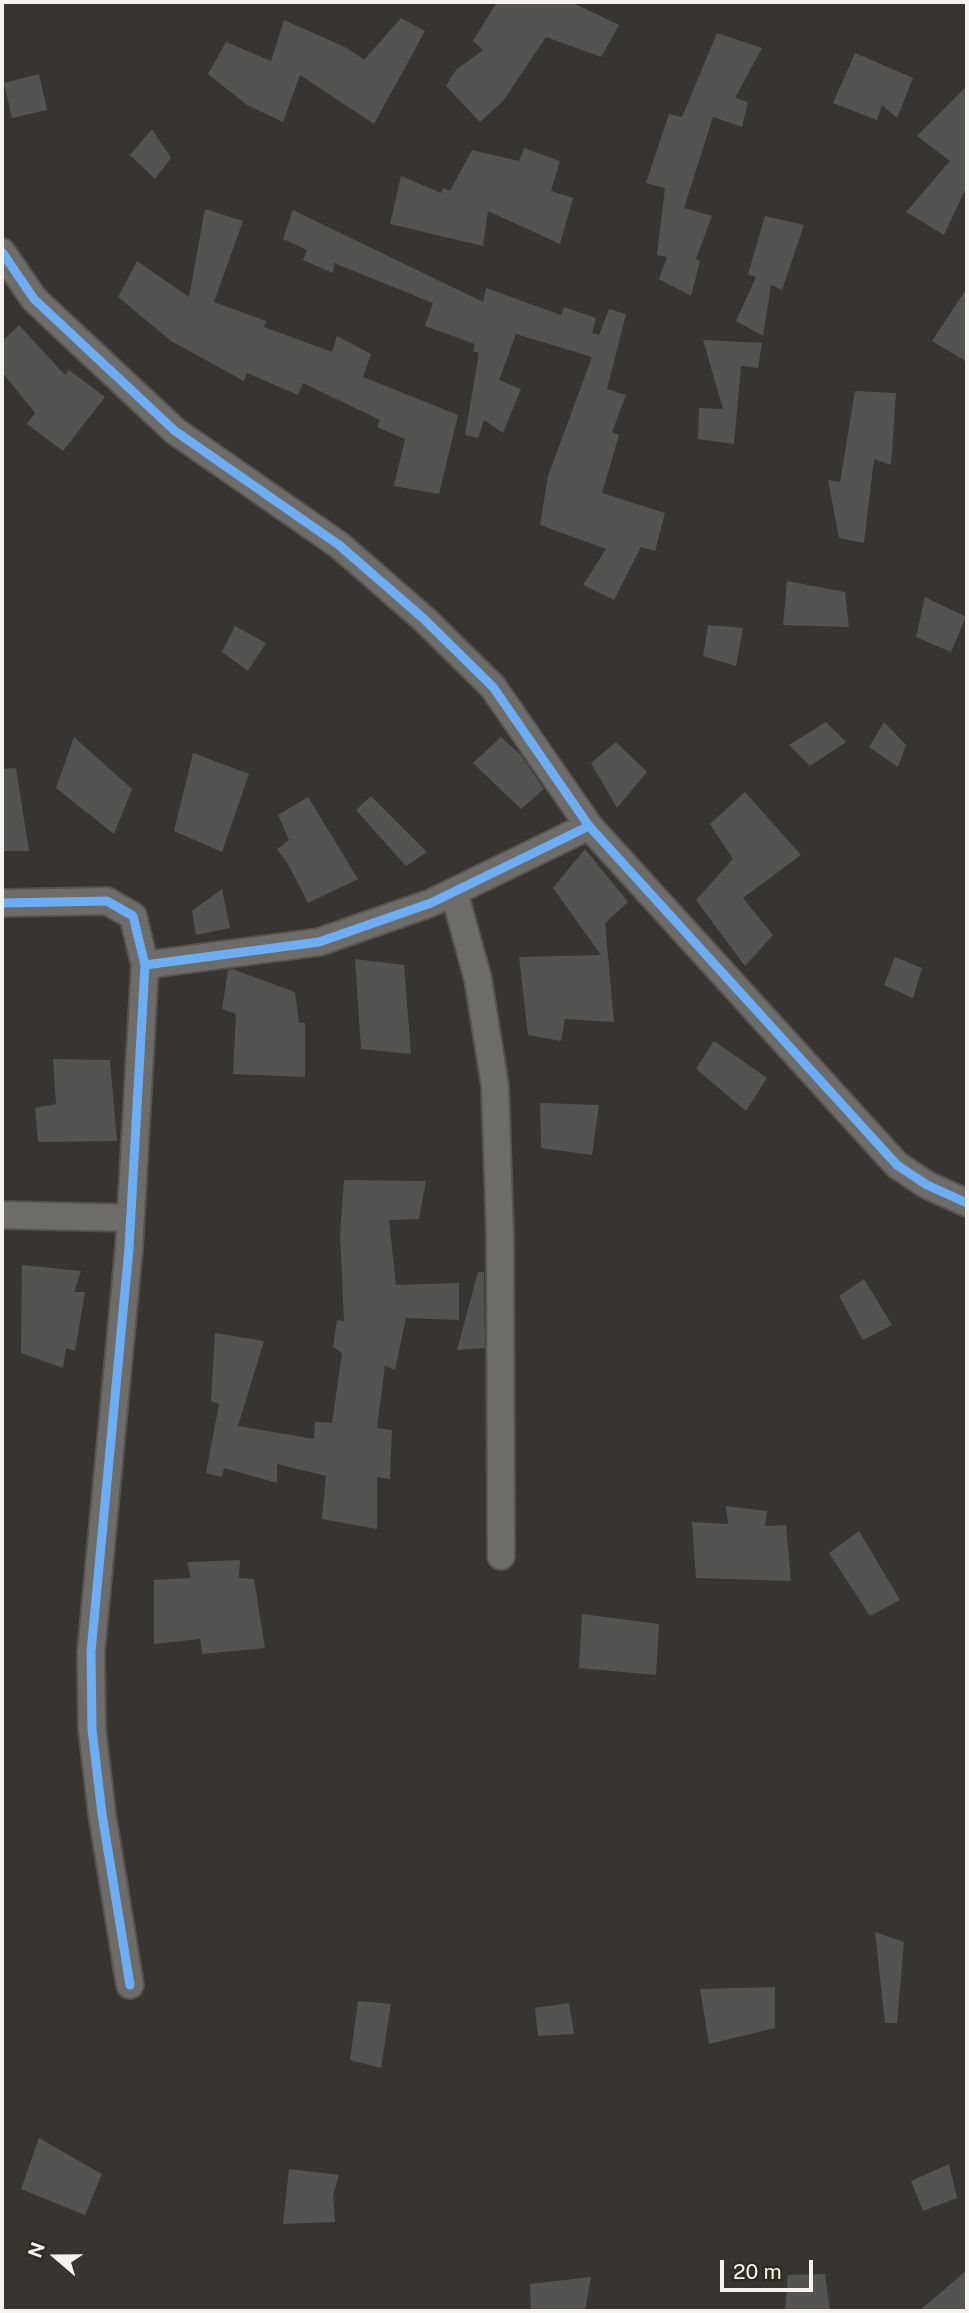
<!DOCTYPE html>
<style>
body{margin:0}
#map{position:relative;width:969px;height:2313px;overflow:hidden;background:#383531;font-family:"Public Sans",sans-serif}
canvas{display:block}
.frame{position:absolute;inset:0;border:4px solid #f6f3ee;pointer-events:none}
.north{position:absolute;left:21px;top:2222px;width:70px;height:70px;-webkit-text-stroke:5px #302c24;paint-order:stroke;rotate:290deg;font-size:19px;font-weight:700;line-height:28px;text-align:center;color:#f6f3ee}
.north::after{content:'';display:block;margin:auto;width:24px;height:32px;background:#f6f3ee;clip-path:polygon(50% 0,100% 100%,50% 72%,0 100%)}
.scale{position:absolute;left:720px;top:2260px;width:93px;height:32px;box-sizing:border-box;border:4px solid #f6f3ee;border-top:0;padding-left:9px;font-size:21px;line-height:24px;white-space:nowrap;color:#f6f3ee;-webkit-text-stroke:5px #302c24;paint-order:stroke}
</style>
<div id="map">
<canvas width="969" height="2313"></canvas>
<div class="frame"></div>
<div class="north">N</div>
<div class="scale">20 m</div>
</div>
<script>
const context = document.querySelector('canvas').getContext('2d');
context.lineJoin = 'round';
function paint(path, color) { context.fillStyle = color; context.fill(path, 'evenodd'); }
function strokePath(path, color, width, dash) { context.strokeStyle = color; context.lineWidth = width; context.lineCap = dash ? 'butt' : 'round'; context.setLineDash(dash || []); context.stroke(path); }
const building = new Path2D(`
 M497,2H571L619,25L601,57L546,37L503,101L480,122L446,86L456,70L483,50L473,41Z
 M401,18L425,31L374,124L300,75L283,122L247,105L208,74L226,42L271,61L284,20L347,48L364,60Z
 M717,33L762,48L735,98L748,102L742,127L713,117L684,208L712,216L696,259L700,261L691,296L659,279L667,257L657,255L665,188L646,183L669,114L682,117Z
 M855,53L913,78L897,118L882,105L877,120L833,103Z
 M39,74L47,110L12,118L4,83Z
 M967,86V186L944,235L906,212L950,161L917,136Z
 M152,129L171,158L155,179L130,155Z
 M524,148L560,161L551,191L573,198L560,244L488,211L483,246L390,224L401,176L441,193L443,188L450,191L472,150L519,161Z
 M205,209L243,221L214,302L266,321L264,327L332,352L337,336L371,354L363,377L458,415L439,494L394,486L405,439L377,427L380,420L303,383L298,395L247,373L244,381L171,341L118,297L137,261L189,297Z
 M293,210L483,302L486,288L561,315L564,307L596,318L592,333L599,335L609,309L626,314L607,389L626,395L612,432L619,435L602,493L665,513L655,551L641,547L614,600L583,585L606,549L540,525L548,476L592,357L516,334L499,380L521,389L503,433L484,420L478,438L465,435L479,353L473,351L475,344L425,326L433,303L334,263L333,273L303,260L307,250L283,239Z
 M765,216L804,225L782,290L771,285L763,336L736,321L756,277L748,274Z
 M967,288V362L932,341Z
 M19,325L65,375L69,370L105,397L63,451L27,424L35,413L2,372V342Z
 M703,340L762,343L758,368L741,366L734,444L698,439L699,408L723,409Z
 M855,391L896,393L891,465L874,459L864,543L839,538L828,480L840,482Z
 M787,581L845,592L849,627L783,625Z
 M925,597L966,617L951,652L916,637Z
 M708,625L743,628L736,666L703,656Z
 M235,626L266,643L248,671L222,652Z
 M826,722L846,742L810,766L789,745Z
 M884,722L906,745L898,767L869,747Z
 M74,737L132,789L114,834L56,788Z
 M501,737L521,755L544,789L521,809L473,763Z
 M616,742L647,772L617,808L591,763Z
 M193,753L249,774L222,852L174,831Z
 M16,768L29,851H2V769Z
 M745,792L801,855L743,898L773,935L745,966L696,900L733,859L710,824Z
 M371,796L427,852L406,866L356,810Z
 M308,797L358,879L308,903L288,864L277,849L289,840L278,815Z
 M585,849L628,902L605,923L614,1022L565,1019L561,1041L528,1035L519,957L601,955L553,888Z
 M222,889L230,928L196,935L192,911Z
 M895,957L922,968L913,998L884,985Z
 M355,959L404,965L411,1054L361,1049Z
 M232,969L295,992L299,1023H305V1077L233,1074L236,1014L222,1009L228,970Z
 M714,1041L767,1078L746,1111L696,1069Z
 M53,1059L110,1060L117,1141L38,1142L35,1108L56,1104Z
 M540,1103L599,1105L592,1155L541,1148Z
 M344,1180L426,1181L419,1219L389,1220L396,1285L459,1283V1320L406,1318L395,1370L385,1366L377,1428L392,1430L390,1479L377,1477V1529L322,1519L326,1476L277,1464V1483L224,1468L222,1477L206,1473L219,1404L211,1401L215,1333L264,1341L238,1426L314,1439L315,1422L332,1423L342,1353L333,1347L337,1320L344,1321L340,1234Z
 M22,1265L81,1271L74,1292H85L75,1351L66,1348L63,1368L21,1353Z
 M478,1272H484L485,1348L457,1350Z
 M864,1279L892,1325L863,1340L839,1296Z
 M726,1506L767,1511L765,1526L786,1525L791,1581L696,1578L692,1522L728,1524Z
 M859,1531L900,1600L870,1616L829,1553Z
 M240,1560L239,1578L254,1579L265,1648L202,1654L200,1639L154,1644V1580L191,1578L187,1562Z
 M582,1614L659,1624L656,1675L579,1668Z
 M875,1932L904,1942L897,2023H885Z
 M775,1987V2028L709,2044L700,1989Z
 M358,2001L391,2004L381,2068L350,2060Z
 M569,2003L574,2034L538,2036L535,2008Z
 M39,2138L102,2174L85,2215L21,2189Z
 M949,2164L957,2198L923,2211L911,2181Z
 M289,2169L339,2175L333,2196L335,2222L283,2224Z
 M967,2270V2311H919Z
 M825,2274L830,2311H785L788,2275Z
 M591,2277L585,2311H531L530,2284Z`);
const minor = new Path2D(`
 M2,252L34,299L175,431L339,545L424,619L493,687L589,826
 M454,892L478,979L495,1086L500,1235L501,1556
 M2,903L107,901L133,916L145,965L129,1248L91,1652L92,1729L102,1814L130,1985
 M145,965L319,942L431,903L589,826L897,1165L927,1185L967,1203
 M2,1215L130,1218`);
const cycleway = new Path2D(`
 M2,252L34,299L175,431L339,545L424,619L493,687L589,826
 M2,903L107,901L133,916L145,965L129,1248L91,1652L92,1729L102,1814L130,1985
 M145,965L319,942L431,903L589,826L897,1165L927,1185L967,1203`);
paint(building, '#535352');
strokePath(minor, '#575450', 30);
strokePath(minor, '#6e6c68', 26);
strokePath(cycleway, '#6dadf4', 9);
</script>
